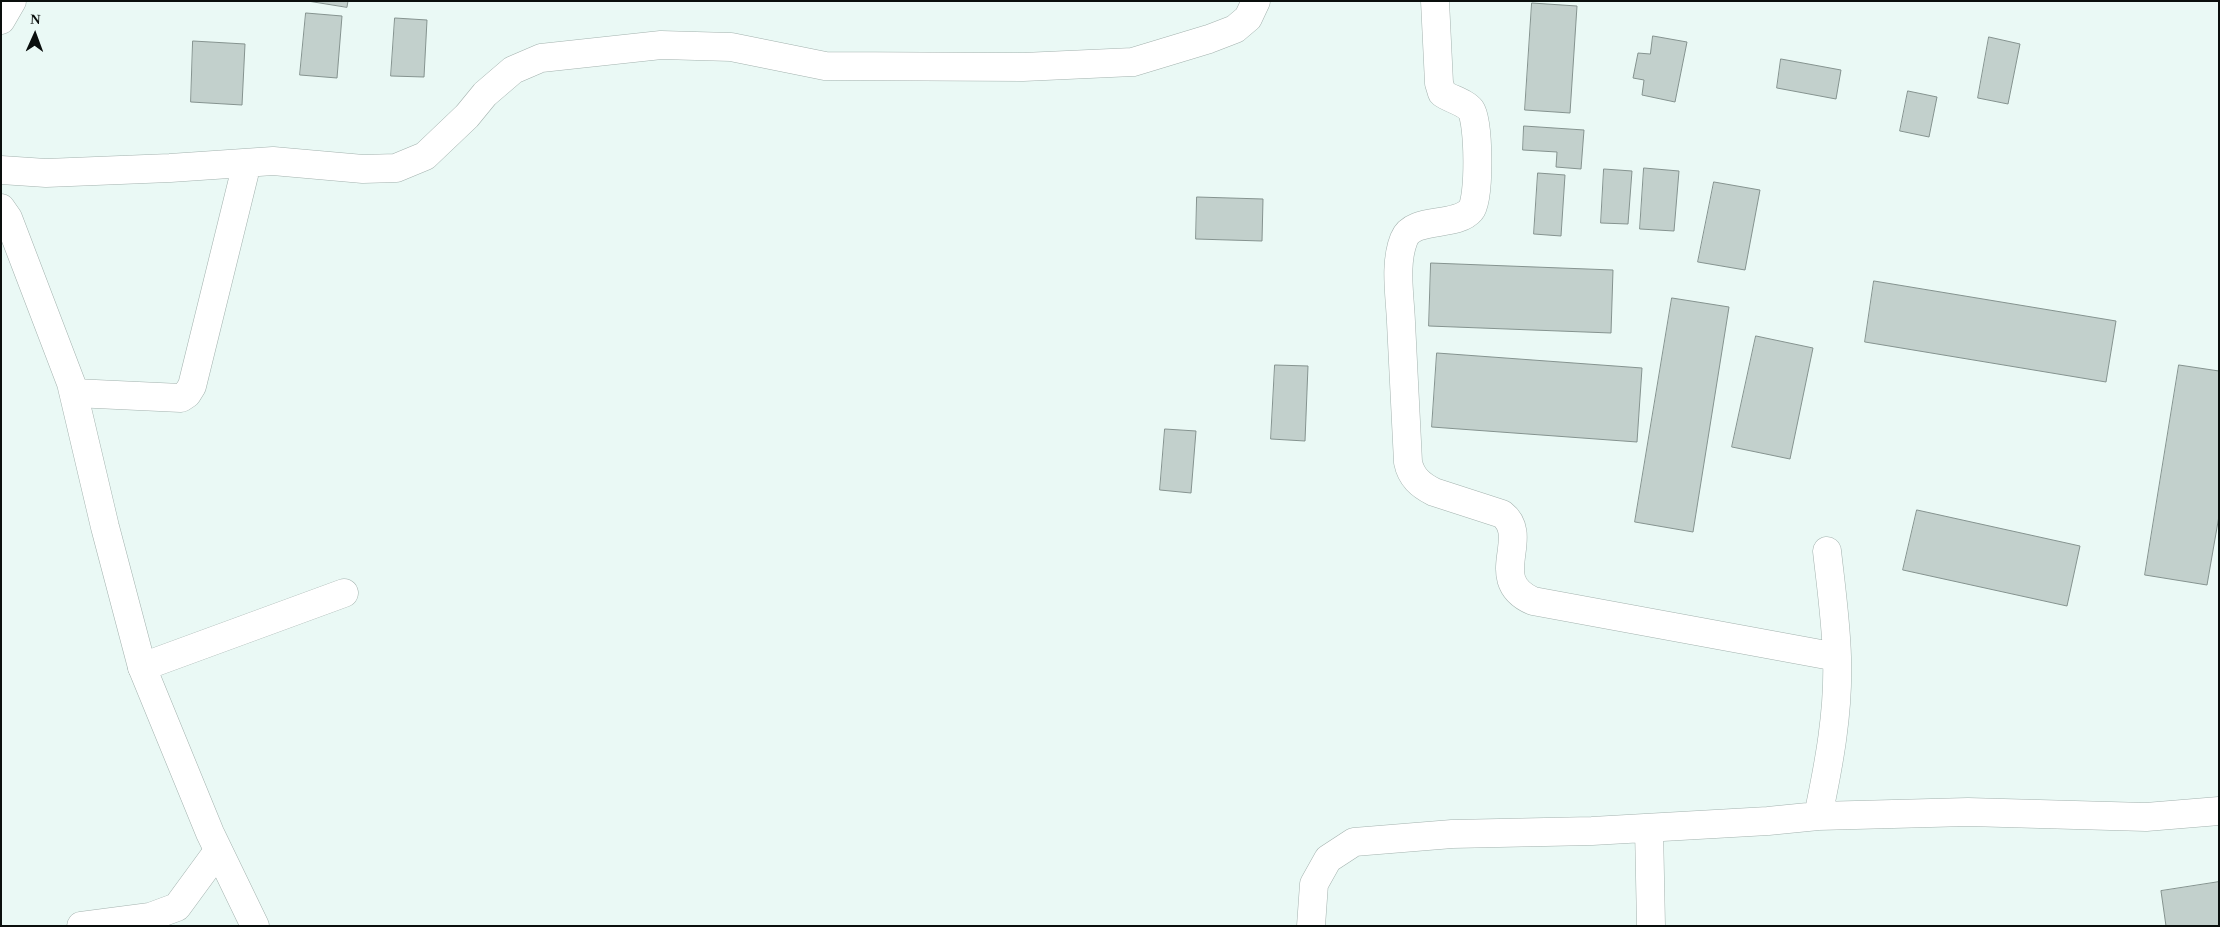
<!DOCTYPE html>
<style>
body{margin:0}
#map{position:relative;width:2220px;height:927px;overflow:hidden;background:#eaf9f5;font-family:Georgia,serif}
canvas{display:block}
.frame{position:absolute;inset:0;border:2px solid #0a0f0d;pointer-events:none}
.north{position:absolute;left:10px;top:10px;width:50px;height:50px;-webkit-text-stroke:4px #eaf9f5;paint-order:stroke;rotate:2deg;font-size:14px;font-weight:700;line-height:20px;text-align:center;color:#0a0f0d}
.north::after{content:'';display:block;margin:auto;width:18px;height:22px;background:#0a0f0d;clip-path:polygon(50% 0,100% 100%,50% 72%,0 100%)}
</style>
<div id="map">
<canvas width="2220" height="927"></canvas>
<div class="frame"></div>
<div class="north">N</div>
</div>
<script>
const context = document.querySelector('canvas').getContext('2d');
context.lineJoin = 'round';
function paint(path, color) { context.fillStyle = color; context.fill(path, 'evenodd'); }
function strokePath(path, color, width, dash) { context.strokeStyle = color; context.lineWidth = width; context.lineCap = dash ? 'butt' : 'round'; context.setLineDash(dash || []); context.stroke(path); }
const building = new Path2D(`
 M308,1H348L347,7Z
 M1532,3L1577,6L1570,113L1525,110Z
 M306,13L342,16L337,78L300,75Z
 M395,18L427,20L424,77L391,76Z
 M1653,36L1687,42L1675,102L1642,95L1644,80L1633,78L1638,53L1650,54Z
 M1989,37L2020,44L2008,104L1978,98Z
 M193,41L245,44L242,105L191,102Z
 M1781,59L1841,70L1836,99L1777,88Z
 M1908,91L1937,97L1929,137L1900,131Z
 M1524,126L1584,130L1581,169L1556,167L1557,152L1523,150Z
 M1644,168L1679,171L1674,231L1640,229Z
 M1604,169L1632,171L1628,224L1601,223Z
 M1538,173L1565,175L1561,236L1534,234Z
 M1714,182L1760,190L1745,270L1698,262Z
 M1197,197L1263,199L1262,241L1196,239Z
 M1431,263L1613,270L1611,333L1429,326Z
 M1874,281L2116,321L2106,382L1865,342Z
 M1672,298L1729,307L1693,532L1635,522Z
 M1756,336L1813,348L1790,459L1732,447Z
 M1437,353L1642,368L1637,442L1432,427Z
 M1275,365L1308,366L1305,441L1271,439Z
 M2179,365L2219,371V516L2207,585L2145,575Z
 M1165,429L1196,431L1191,493L1160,490Z
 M1917,510L2080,546L2067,606L1903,570Z
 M2219,882V926H2166L2161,891Z`);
const minor = new Path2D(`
 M1435,1L1439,83L1442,93C1450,99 1465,102 1471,110C1479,121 1480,200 1471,210C1456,228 1413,216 1404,239C1394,264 1400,296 1401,322C1403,369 1406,415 1408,462C1411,477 1420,485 1434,492L1502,514C1532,537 1485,580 1533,601L1837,657
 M1,20L12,1
 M1,170L46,173L170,168L273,161L363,169L396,168L425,156L467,116L485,94L513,70L541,58L661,45L731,47L825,66L1023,67L1133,62L1209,39L1235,29L1248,18L1256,1
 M74,393L181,398L187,394L192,386L247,163
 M142,667L344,593
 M1818,816C1829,764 1839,711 1837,657C1836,622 1831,586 1827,551
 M1649,828L1651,926
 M81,926L150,917L177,907L218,851
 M1311,926L1314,884L1328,859L1354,842L1452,834L1592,831L1768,821L1818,816L1968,812L2146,817L2219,811`);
const primary = new Path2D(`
 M1,208L8,218L71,383L105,527L142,667L210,833L255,926`);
paint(building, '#c2d0cc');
strokePath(building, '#85938f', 1);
strokePath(minor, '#a3b2ae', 29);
strokePath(primary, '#a3b2ae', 29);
strokePath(minor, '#fff', 28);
strokePath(primary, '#fff', 28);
</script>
